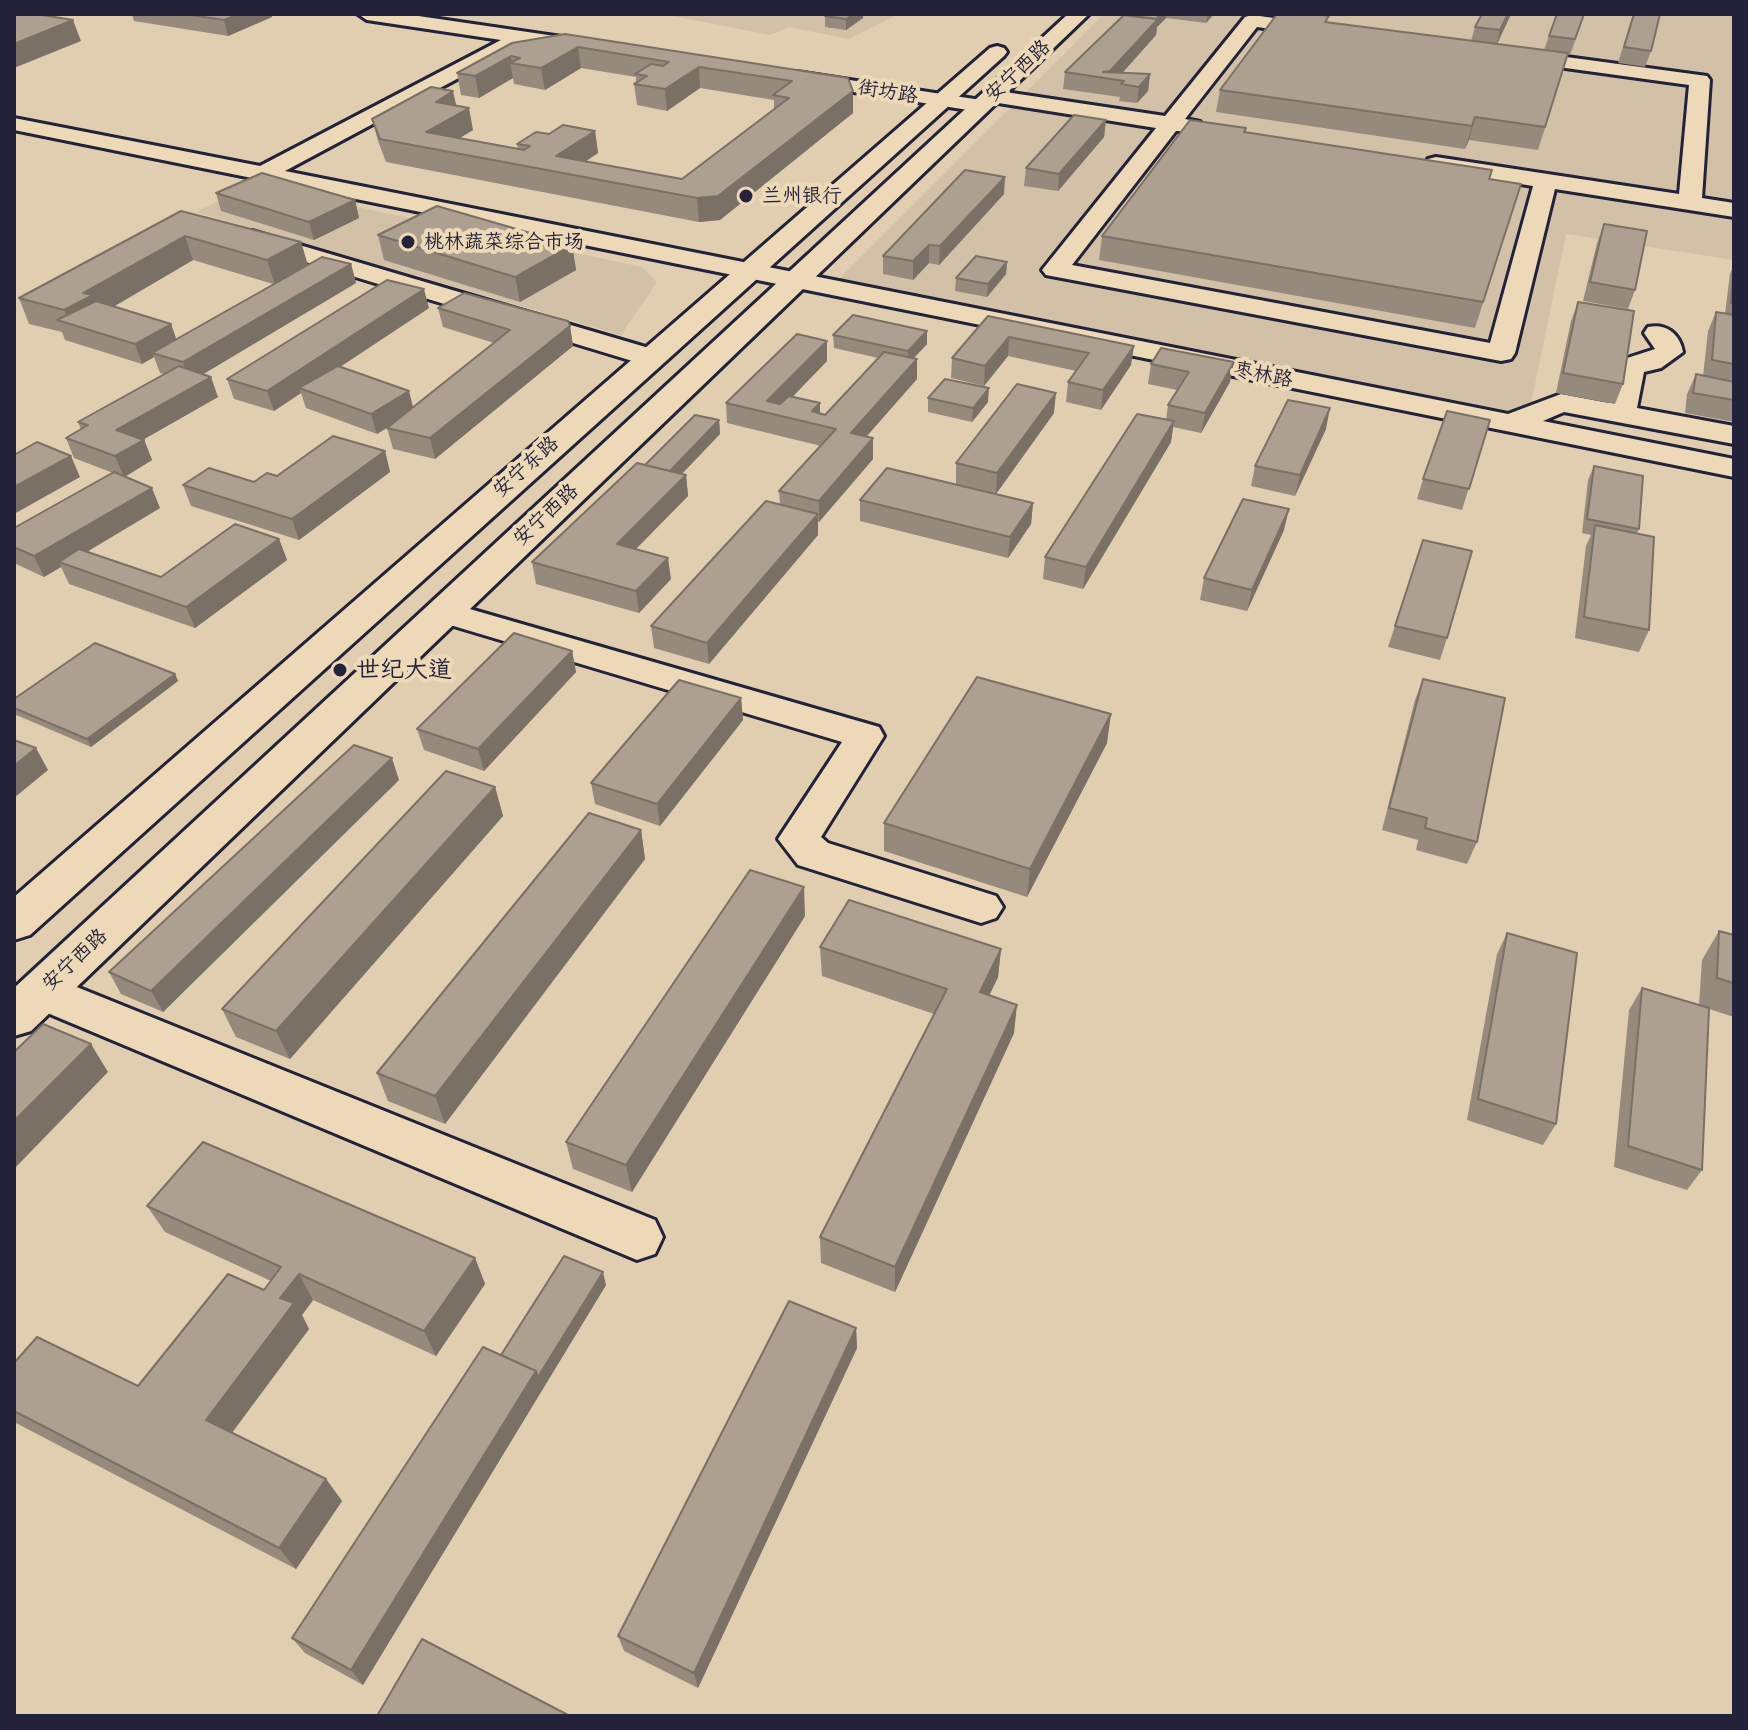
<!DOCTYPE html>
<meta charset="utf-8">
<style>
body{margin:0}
#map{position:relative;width:1748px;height:1730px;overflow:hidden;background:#e1ceb0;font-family:"Comic Neue",sans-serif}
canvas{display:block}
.frame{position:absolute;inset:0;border:16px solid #22223b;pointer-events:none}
</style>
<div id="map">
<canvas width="1748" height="1730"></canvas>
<div class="frame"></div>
</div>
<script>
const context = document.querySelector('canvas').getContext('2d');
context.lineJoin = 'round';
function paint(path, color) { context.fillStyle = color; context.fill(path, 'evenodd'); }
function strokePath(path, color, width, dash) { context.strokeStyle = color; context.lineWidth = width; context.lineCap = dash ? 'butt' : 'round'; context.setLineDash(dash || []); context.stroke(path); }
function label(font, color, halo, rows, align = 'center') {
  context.font = font + ' "Comic Neue","LXGW WenKai TC",sans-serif'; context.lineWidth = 8; context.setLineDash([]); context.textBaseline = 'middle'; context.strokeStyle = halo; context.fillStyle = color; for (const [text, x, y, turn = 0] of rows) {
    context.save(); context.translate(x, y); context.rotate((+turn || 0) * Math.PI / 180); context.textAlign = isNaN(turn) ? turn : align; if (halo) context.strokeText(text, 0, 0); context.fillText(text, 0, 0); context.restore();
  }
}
const built = new Path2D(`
 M663,14H899L849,39L789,27L770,35Z
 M1104,14H1734V260L1566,234L1527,423L836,282Z
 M252,185L642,267L657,282L621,335L196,212Z`);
const minor = new Path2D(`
 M358,14H405L589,41L599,47L589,53L524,43L285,171L1508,414L1561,394L1609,403L1621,360L1655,349L1644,333L1648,327C1666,323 1680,334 1683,352L1661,368L1644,372L1637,408L1734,426V444L1564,412L1543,421L1734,459V477L14,130V118L260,166L501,40L367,20Z
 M1252,15L1326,25L1336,31L1326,37L1257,27L1185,119L1200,122L1203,127L1200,132L1176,131L1072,265L1490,343L1533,186L1428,169L1425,164L1428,159L1436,157L1679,194L1689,85L1500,59L1497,55L1500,51L1507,49L1707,76L1710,80L1702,198L1734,203V217L1555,189L1515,353L1511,359L1501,361L1046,275L1042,270L1046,265L1156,128L992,102L982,96L985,92L992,90L1165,116L1245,17Z
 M797,72L981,100L992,106L981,112L790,82L787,78L790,74Z
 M252,231L659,351L663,357L659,363H639L243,243L240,238L243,233Z
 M442,601L879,727L884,736L821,837L828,843L996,896L1003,907L996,918L981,923L798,865L778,839L842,742L430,619L424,612L430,605Z
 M42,973L655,1220L663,1237L655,1254L637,1260L26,1004L19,991L26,978Z`);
const major = new Path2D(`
 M1068,14H1089L31,1031L14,1036V988Z
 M997,46L1004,48L1007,52L1004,56L30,935L14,940V897L990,48Z`);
const wall = new Path2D(`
 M132,14H271L272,17L228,36L134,21Z
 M1132,14H1214L1206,23L1166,18L1157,27L1156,35L1122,73L1150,74L1148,91L1137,103L1119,101L1120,97L1063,89L1065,72Z
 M1511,14L1497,44L1544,50L1549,36L1585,14L1570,55H1568L1538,150L1469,140L1465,149L1216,112L1220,90L1328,23L1471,41L1475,27Z
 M1633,14L1651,51L1645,67L1618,63Z
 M825,16L863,18L846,30L825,27Z
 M565,34L848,78L853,113L720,220L699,222L386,162L378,141L372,119L456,106L473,130L459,138L518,149L517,144L549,134L595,131L598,153L586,161L682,179L774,109V100L700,88L667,111L637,105L634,84L636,82V77L581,68L545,90L514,84L513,78L479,98L461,95L457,73Z
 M1106,120L1104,137L1058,191L1024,186L1026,168Z
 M1245,132L1489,179L1521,184L1475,328L1099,260L1102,236Z
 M216,193L355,200L359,218L314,240L221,211Z
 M1004,194L939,265L929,263L913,280L883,274V256Z
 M181,211L301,242L308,265L351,264L356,283L203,374L218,397L144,439L152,460L125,477L160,508L86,552L161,577L279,539L287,560L195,628L69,584L61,567L44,577L14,563V528L113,473L74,458L66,438L81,429L78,422L164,374L160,373L154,357L142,364L65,340L62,332L29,324L19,298ZM193,260L273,284L176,339L171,324L113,307Z
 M1604,224L1635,290L1628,309L1583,301L1597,243Z
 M378,235L572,245L576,270L520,302L384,260Z
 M1007,262L1006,274L987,297L955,291L956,278Z
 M1734,264V422L1685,413L1687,394L1696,374L1703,376L1708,331L1716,312L1725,313L1730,274Z
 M1578,302L1623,384L1615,404L1556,393L1571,321Z
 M429,308L340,367L413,408L494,343L443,327L438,308L570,326L573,346L435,459L393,449L387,428L392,424L377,434L306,408L301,393L274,411L234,399L227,379Z
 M988,316L1131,365L1101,410L1066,402L1068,382L1076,371L1008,356L984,386L951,378L952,358Z
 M927,331V344L914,358L917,359V379L866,437L873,459L819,522H818V535L709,664L654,648L651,626L780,504L779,491L821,446L727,423L726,403L827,341V361L792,397L820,413L825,415L878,358L834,348L833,335Z
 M1161,348L1230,382L1201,433L1173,427L1171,442L1083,589L1043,579L1045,557L1166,420L1168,405L1177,390L1148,384L1151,364Z
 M928,398L988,402L972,422L928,412Z
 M1054,413L996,494L956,484V463Z
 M719,420L720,434L682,474L686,475L688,496L636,549L671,579L639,613L536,584L532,562L645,465Z
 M1490,420L1462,510L1417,499L1423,479Z
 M1326,429L1295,496L1251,486L1255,466Z
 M385,451L390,472L299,540L191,506L183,485L254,482Z
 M1594,466L1639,529L1637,533L1649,630L1639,652L1575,638L1586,546L1591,535L1582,533L1588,480Z
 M860,500L1033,503L1031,524L1008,558L860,521Z
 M1284,530L1247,611L1200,600L1204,578Z
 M1423,540L1447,638L1440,660L1388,647Z
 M572,651L576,672L484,771L424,750L417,729Z
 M175,674L178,681L91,747L14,714V699Z
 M1423,679L1477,842L1467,864L1416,850L1418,840L1382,830L1415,700Z
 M741,698L743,720L660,826L595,804L591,783Z
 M1107,743L1027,897L884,851V823Z
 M399,780L163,1012L121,994L109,972Z
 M495,787L503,816L290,1059L236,1037L222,1009Z
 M641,830L645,859L445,1124L388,1101L377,1073Z
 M805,916L632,1192L573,1169L566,1142Z
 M1719,931L1734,935V1017L1709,1009L1702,1170L1687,1190L1614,1167L1629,1010L1642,988L1699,1005L1702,960Z
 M1507,933L1556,1124L1543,1145L1467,1120L1497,954Z
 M820,947L1001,949L998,977L989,996L1014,1033L895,1292L821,1263L820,1237L934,1014L822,976Z
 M147,1206L475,1258L485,1284L436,1356L313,1300L302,1315L309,1329L232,1433L326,1479L342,1501L296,1569L14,1422V1363L138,1386L264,1290L271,1281L165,1232Z
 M606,1285L363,1685L305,1653L292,1638L501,1355Z
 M856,1328L857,1348L698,1688L624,1651L618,1636Z`);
const shadedWall = new Path2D(`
 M239,14H271L272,17L228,36L224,20Z
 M854,14H863V18L846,30V19Z
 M1161,14H1166V18L1157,27L1156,35L1116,80L1102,78Z
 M1208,14H1214L1206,23Z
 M1508,14H1511L1496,46L1500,30Z
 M73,20L81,41L14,68V44Z
 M578,47L581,68L545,90L541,68Z
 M511,56L512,63H510L513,78L479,98L475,76Z
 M699,67L700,88L667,111L665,89Z
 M1150,74L1148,91L1137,103L1139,87Z
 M453,91L458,113L469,108L473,130L440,150L426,132L436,102Z
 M853,91V113L720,220L699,222L697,198Z
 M1475,117L1469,140L1465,149L1472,126Z
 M1106,120L1104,137L1058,191L1059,174Z
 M595,131L598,153L567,174L556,156Z
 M1005,177L1004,194L939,265L940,246Z
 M355,200L359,218L314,240L309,222Z
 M185,236L193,260L101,314L71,325L64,310L83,293Z
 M301,242L308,267L275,285L267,260Z
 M572,245L576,270L520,302L515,277Z
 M929,245V263L913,280V261Z
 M1007,262L1006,274L987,297L988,284Z
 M351,264L356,283L190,382L183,362Z
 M424,289L429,308L305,390L299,388L301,393L274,411L267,391Z
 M171,324L178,344L152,353L154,357L142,364L135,344Z
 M570,326L573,346L435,459L430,438Z
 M927,331V344L908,364V351Z
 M1009,337L1008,356L984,386L985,366Z
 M827,341V361L775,415L767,401Z
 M1134,346L1131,365L1101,410L1103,390Z
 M917,359V379L851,454V433Z
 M1234,362L1230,382L1201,433L1205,413Z
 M211,377L218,397L125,450L116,430Z
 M989,388L988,402L972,422L973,408Z
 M409,391L414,411L377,434L371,414Z
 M1056,393L1054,413L996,494L997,473Z
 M820,403V423L812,411Z
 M1330,408L1326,429L1295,496L1300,475Z
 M719,420L720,434L670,486L669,472Z
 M1174,421L1171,442L1083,589L1086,567Z
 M873,438V459L819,522V501Z
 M144,440L152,460L124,477L115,456Z
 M385,451L390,472L299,540L292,519Z
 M71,456L80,477L14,514V487Z
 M686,475L688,496L620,565L617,544Z
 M152,488L160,508L65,565L59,562L61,567L44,577L34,556Z
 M1033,503L1031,524L1008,558L1010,537Z
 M1289,509L1284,530L1247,611L1252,590Z
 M818,514V535L709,664L707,643Z
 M279,539L287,560L195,628L186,607Z
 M668,558L671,579L639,613L636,591Z
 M572,651L576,672L484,771L478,749Z
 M175,674L178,681L91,747L87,739Z
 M741,698L743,720L660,826L657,804Z
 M1111,714L1107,743L1027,897L1030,869Z
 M36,748L48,770L14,798V766Z
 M392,758L399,780L163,1012L151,991Z
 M495,787L503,816L290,1059L276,1031Z
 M641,830L645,859L445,1124L435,1096Z
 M804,887L805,916L632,1192L626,1165Z
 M1001,949L998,977L977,1021L980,992Z
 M1017,1005L1014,1033L895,1292V1267Z
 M91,1044L108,1072L14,1169V1121Z
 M475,1258L485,1284L436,1356L424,1331Z
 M603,1272L606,1285L363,1685L351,1670L536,1371Z
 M299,1274L313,1300L302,1315L309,1329L224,1443L206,1420L280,1298Z
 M856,1328L857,1348L698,1688L694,1673Z
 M326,1479L342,1501L296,1569L279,1548Z`);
const building = new Path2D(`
 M14,14H36L73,20L14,44Z
 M184,14H239L224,20Z
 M828,14H854L846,19L825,16Z
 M1132,14H1161L1156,19L1130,16Z
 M1277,14H1313L1329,16L1325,22L1568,53L1545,127L1475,117L1472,126L1220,90Z
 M1482,14H1508L1500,30L1475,27Z
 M1557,14H1584L1575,39L1549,36Z
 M1634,14H1660L1651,51L1624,47Z
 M1124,15L1158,19L1110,71L1103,72L1150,74L1139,87L1121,84L1124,81L1065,72Z
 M565,34L848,78L853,91L718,196L697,198L380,139L372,119L431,87L453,91L436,102L469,108L426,132L524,150L530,146L517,144L536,132L549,134L563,125L595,131L556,156L682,179L789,98L773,95L792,81L699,67L665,89L634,84L647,76L635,74L651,64L663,66L669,62L578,47L541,68L510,63L520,58L511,56L475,76L457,73L512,43Z
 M1074,115L1106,120L1059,174L1026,168Z
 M1190,120L1246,128L1244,132L1492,170L1489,179L1521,184L1483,302L1102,236Z
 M965,170L1005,177L940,246L929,245L913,261L883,256Z
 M262,173L355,200L309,222L216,193Z
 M437,206L572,245L515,277L378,235Z
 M181,211L301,242L267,260L185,236L83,293L93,295L64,310L19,298Z
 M1604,224L1647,231L1635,290L1590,282Z
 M976,256L1007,262L988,284L956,278Z
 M322,257L351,264L183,362L152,353Z
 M1734,272V304L1731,303Z
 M387,280L424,289L267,391L227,379Z
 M464,293L568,321L570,326L430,438L387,428L510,330L438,308Z
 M96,301L171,324L135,344L57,320Z
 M1578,302L1634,311L1623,384L1563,373Z
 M1716,312L1734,315V364L1712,360Z
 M853,315L927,331L908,351L833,335Z
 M988,316L1134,346L1103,390L1068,382L1089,353L1009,337L985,366L952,358Z
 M797,334L827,341L767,401L780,404L789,396L820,403L812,411L825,415L884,352L917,359L851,433L873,438L819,501L779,491L836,429L726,403Z
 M1161,348L1234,362L1205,413L1168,405L1189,372L1151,364Z
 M179,366L211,377L116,430L144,440L115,456L66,438L88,425L78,422Z
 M338,366L409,391L371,414L299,388Z
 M1696,374L1734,382V400L1693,393Z
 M945,379L989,388L973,408L928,398Z
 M1017,384L1056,393L997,473L956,463Z
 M1288,400L1330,408L1300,475L1255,466Z
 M1447,411L1490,420L1469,489L1423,479Z
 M1137,414L1174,421L1086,567L1045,557Z
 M695,415L719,420L670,471L645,465Z
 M333,436L385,451L292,519L183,485L209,468L254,482L267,473L277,476Z
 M37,442L71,456L14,487V455Z
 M637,463L686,475L617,544L668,558L636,591L532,562Z
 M1594,466L1643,476L1639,529L1587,519Z
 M887,468L1033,503L1010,537L860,500Z
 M114,472L152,488L34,556L14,547V528Z
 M1243,499L1289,509L1252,590L1204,578Z
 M766,501L818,514L707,643L651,626Z
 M235,524L279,539L186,607L59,562L79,549L161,577Z
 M1595,525L1654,537L1649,630L1584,617Z
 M1423,540L1472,551L1447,638L1395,626Z
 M514,633L572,651L478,749L417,729Z
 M95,643L175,674L87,739L14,708V699Z
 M977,677L1111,714L1030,869L884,823Z
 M1423,679L1505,698L1477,842L1425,828L1427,818L1389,808Z
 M679,680L741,698L657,804L591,783Z
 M14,740L36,748L14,766Z
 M354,745L392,758L151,991L109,972Z
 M446,771L495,787L276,1031L222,1009Z
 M589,813L641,830L435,1096L377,1073Z
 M750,870L804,887L626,1165L566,1142Z
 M849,900L1001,949L980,992L1017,1005L895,1267L820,1237L947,989L820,947Z
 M1719,931L1734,935V983L1717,978Z
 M1507,933L1577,953L1556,1124L1478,1099Z
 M1642,988L1709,1008L1702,1170L1628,1146Z
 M43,1024L91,1044L14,1121V1052Z
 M203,1142L475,1258L424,1331L299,1274L280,1298L294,1303L206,1420L326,1479L279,1548L14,1411V1363L37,1337L138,1386L228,1274L264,1290L281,1267L147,1206Z
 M564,1256L603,1272L538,1377L536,1371L501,1355Z
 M789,1301L856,1328L694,1673L618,1636Z
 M483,1347L536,1371L351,1670L292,1638Z
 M422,1639L570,1716H377Z`);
const markers = [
 [746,196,8,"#22223b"],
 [408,242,8,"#22223b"],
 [340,670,8,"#22223b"]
];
const farStreetnames = [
 ["安宁西路",1018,71,-43],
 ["街坊路",888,92,9],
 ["枣林路",1263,375,11],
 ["安宁东路",526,467,-42],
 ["安宁西路",546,515,-43],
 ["安宁西路",75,960,-43]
];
const farPoinames = [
 ["兰州银行",762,196],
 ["桃林蔬菜综合市场",424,242]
];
const poiNames = [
 ["世纪大道",356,670]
];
paint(built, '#d2c0a7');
strokePath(minor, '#22223b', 6);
strokePath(major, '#22223b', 6);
paint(minor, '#edd9b7');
paint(major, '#edd9b7');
paint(wall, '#968a7d');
paint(shadedWall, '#7a7066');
paint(building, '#aea091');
strokePath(building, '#7a7066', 2);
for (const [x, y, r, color] of markers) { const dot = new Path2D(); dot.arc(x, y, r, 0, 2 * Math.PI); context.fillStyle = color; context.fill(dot); strokePath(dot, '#edd9b7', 3); }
label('20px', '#22223b', '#edd9b7', farStreetnames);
label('20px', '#22223b', '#edd9b7', farPoinames, 'left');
label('24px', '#22223b', '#edd9b7', poiNames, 'left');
</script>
